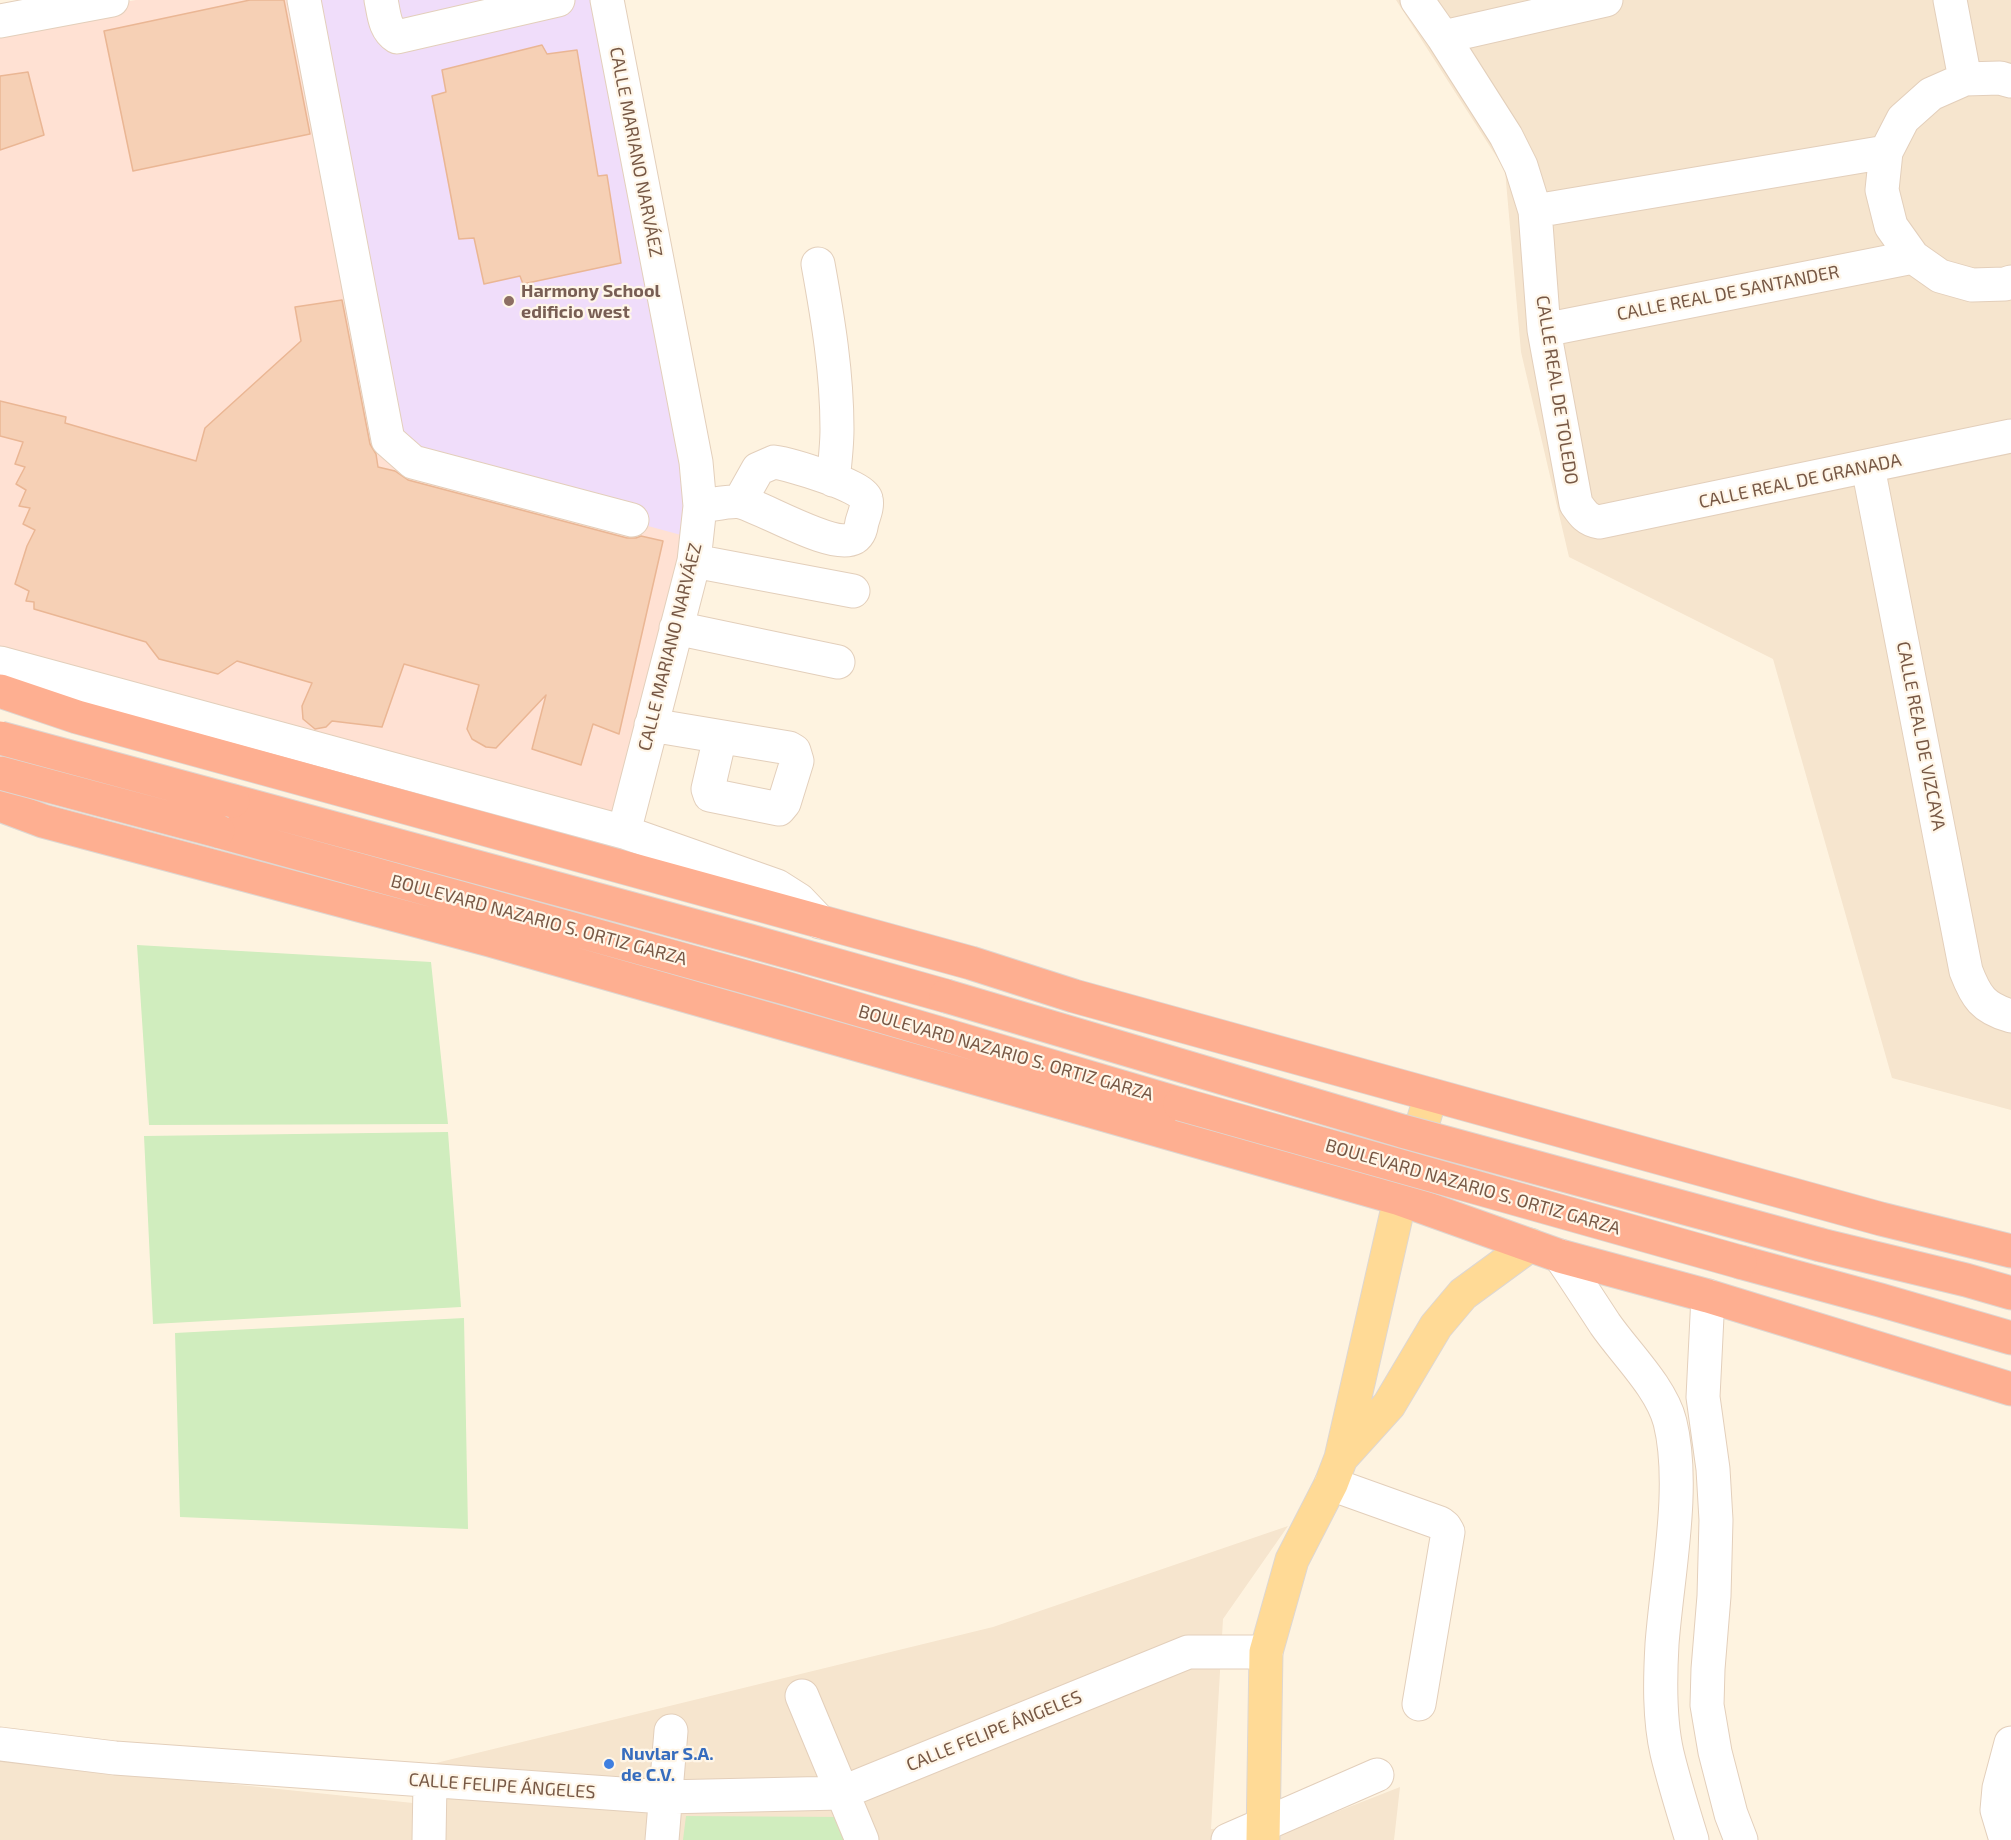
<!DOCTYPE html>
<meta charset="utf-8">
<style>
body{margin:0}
canvas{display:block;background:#fef3e0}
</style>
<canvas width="2011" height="1840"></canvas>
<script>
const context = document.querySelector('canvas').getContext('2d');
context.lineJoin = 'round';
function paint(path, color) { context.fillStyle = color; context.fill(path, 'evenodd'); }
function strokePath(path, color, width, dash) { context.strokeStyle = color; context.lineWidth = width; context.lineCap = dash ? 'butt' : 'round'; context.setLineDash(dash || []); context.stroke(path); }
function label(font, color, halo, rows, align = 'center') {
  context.font = font + ' "Exo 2",sans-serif'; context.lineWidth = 4.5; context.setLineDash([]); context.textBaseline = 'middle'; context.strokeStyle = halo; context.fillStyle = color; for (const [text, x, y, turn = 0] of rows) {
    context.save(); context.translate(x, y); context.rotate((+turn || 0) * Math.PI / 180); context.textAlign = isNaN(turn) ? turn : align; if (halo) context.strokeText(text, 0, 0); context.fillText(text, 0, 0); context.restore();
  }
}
const residential = new Path2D(`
 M1396,0H2011V1110L1892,1078L1773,659L1569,557L1521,352L1505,170Z
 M1288,1526L1223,1619L1211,1829L1303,1825L1400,1787L1394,1840H0V1760L413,1803L436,1763L993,1627Z`);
const commercial = new Path2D(`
 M136,0H615L702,517L626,827L0,654V25Z`);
const education = new Path2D(`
 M304,0H595L691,452L681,535L413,462L399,451Z`);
const green = new Path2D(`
 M137,945L431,962L448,1124L149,1125Z
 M448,1132L461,1307L153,1324L144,1136Z
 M464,1318L468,1529L180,1517L175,1333Z
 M686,1816L843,1817L852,1840H683Z`);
const building = new Path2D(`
 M250,0H284L310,134L133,171L104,31Z
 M542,45L547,54L577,50L598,176L607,175L621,263L523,284L520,276L484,284L474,238L459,239L432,96L446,92L442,70Z
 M28,72L44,135L0,150V76Z
 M342,300L370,444L376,454L378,467L395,471L408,480L627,538H636L641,536L663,541L619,734L593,724L581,765L532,749L546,695L496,748L486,747L472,739L467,729L479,685L404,664L382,727L332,721L326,727L315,729L303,719L302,706L312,683L237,661L218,674L159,659L146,642L34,609V602L26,601L29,591L15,584L27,546L35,530L23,524L30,508L19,506L26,490L16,484L25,467L15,464L23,442L0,436V401L66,417L65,423L196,461L205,428L301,341L295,307Z`);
const minor = new Path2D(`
 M304,0L388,440L413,462L632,520
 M381,0C384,13 384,29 397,37L558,0
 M607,0L696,462L700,506L694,561L624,832
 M1417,0L1443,37L1506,136L1521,166L1535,211L1544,330L1576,504C1583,514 1587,520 1599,522L2011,436
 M1950,0L1965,79
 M0,21L112,0
 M1443,37L1606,0
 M2011,81L2000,78L1965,79L1931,94L1903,119L1886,152L1882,190L1891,226L1913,257L1940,276L1972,285L2005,284L2011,282
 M1535,211L1886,152
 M818,264C828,319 837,373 837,429C837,446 835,463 833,480
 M1544,330L1913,257
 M1868,467L1966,971C1976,997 1983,1008 2011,1016
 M700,506C711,505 732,500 741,502C764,508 833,550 854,538C860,534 861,528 862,522C864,515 868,506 866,499C864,486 789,464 774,462L758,469L740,501
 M694,561L853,591
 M676,628L838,662
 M0,663L624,832L777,886L799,900L820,922
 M651,725L789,748L794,751L797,761L784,803L779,809L710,795L708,789L720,737
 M1560,1256C1575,1278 1590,1301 1605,1324C1625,1353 1661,1387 1670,1422C1686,1487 1667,1577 1662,1644C1660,1679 1659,1718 1667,1753C1674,1782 1683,1811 1692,1840
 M1708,1296L1703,1397L1713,1469L1716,1520L1714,1596L1708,1669L1707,1705L1715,1752L1731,1814L1741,1840
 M1331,1484L1440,1523L1445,1527L1448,1532L1419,1704
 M802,1696L862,1840
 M0,1744L115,1758L664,1797L841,1793L1188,1652H1266
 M429,1840L430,1782
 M662,1840L671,1731
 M1228,1840L1377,1775
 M2006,1840L1997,1810L1999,1788L2011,1743`);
const major = new Path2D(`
 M1342,1457L1389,1405L1436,1326L1463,1294L1530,1245
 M1263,1840L1266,1652L1292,1560L1331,1484L1341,1458L1400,1199L1431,1095`);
const highway = new Path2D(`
 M0,691L77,717L971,963L1074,996L1881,1219L2011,1251
 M233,801L750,941L946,996
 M0,805L43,821L490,940L1400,1199L1560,1256L1708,1296L2011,1389
 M218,831L789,989L1180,1104
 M1821,1245L1966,1280L2011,1293
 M1740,1262L1880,1300L2011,1338`);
const highwayBridge = new Path2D(`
 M0,738L233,801
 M0,773L218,831
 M946,996L1402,1131L1821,1245
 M1180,1104L1740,1262`);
const markers = [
 [509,301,6,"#8d6e63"],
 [609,1764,6,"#3f7fe0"]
];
const streetNames = [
 ["CALLE MARIANO NARVÁEZ",636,152,79],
 ["CALLE REAL DE SANTANDER",1728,293,-11],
 ["CALLE REAL DE TOLEDO",1557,390,81],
 ["CALLE REAL DE GRANADA",1800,481,-12],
 ["CALLE MARIANO NARVÁEZ",670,647,-76],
 ["CALLE REAL DE VIZCAYA",1921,736,79],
 ["BOULEVARD NAZARIO S. ORTIZ GARZA",539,920,15],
 ["BOULEVARD NAZARIO S. ORTIZ GARZA",1006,1053,16],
 ["BOULEVARD NAZARIO S. ORTIZ GARZA",1473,1187,16],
 ["CALLE FELIPE ÁNGELES",994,1731,-22],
 ["CALLE FELIPE ÁNGELES",502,1786,4]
];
const educationNames = [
 ["Harmony School",521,291],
 ["edificio west",521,312]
];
const shopNames = [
 ["Nuvlar S.A.",621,1754],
 ["de C.V.",621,1775]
];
paint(residential, '#f6e5ce');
paint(commercial, '#ffe1d3');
paint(education, '#f0ddfa');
paint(green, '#d0edbe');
paint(building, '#f6d0b5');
strokePath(building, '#eab694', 1.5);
strokePath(minor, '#e3cfbb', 35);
strokePath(major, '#ded7d2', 35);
strokePath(highway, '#ded7d2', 35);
strokePath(minor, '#fff', 33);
strokePath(major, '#ffda96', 33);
strokePath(highway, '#feaf91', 33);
strokePath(highwayBridge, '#ded7d2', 35, []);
strokePath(highwayBridge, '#feaf91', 33);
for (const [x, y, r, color] of markers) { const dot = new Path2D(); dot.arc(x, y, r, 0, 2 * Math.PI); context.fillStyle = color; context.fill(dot); strokePath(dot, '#fff6e8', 2); }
label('18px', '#775845', '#fff6e8', streetNames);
label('bold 18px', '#785e54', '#fff6e8', educationNames, 'left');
label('bold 18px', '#366cbe', '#fff6e8', shopNames, 'left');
</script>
